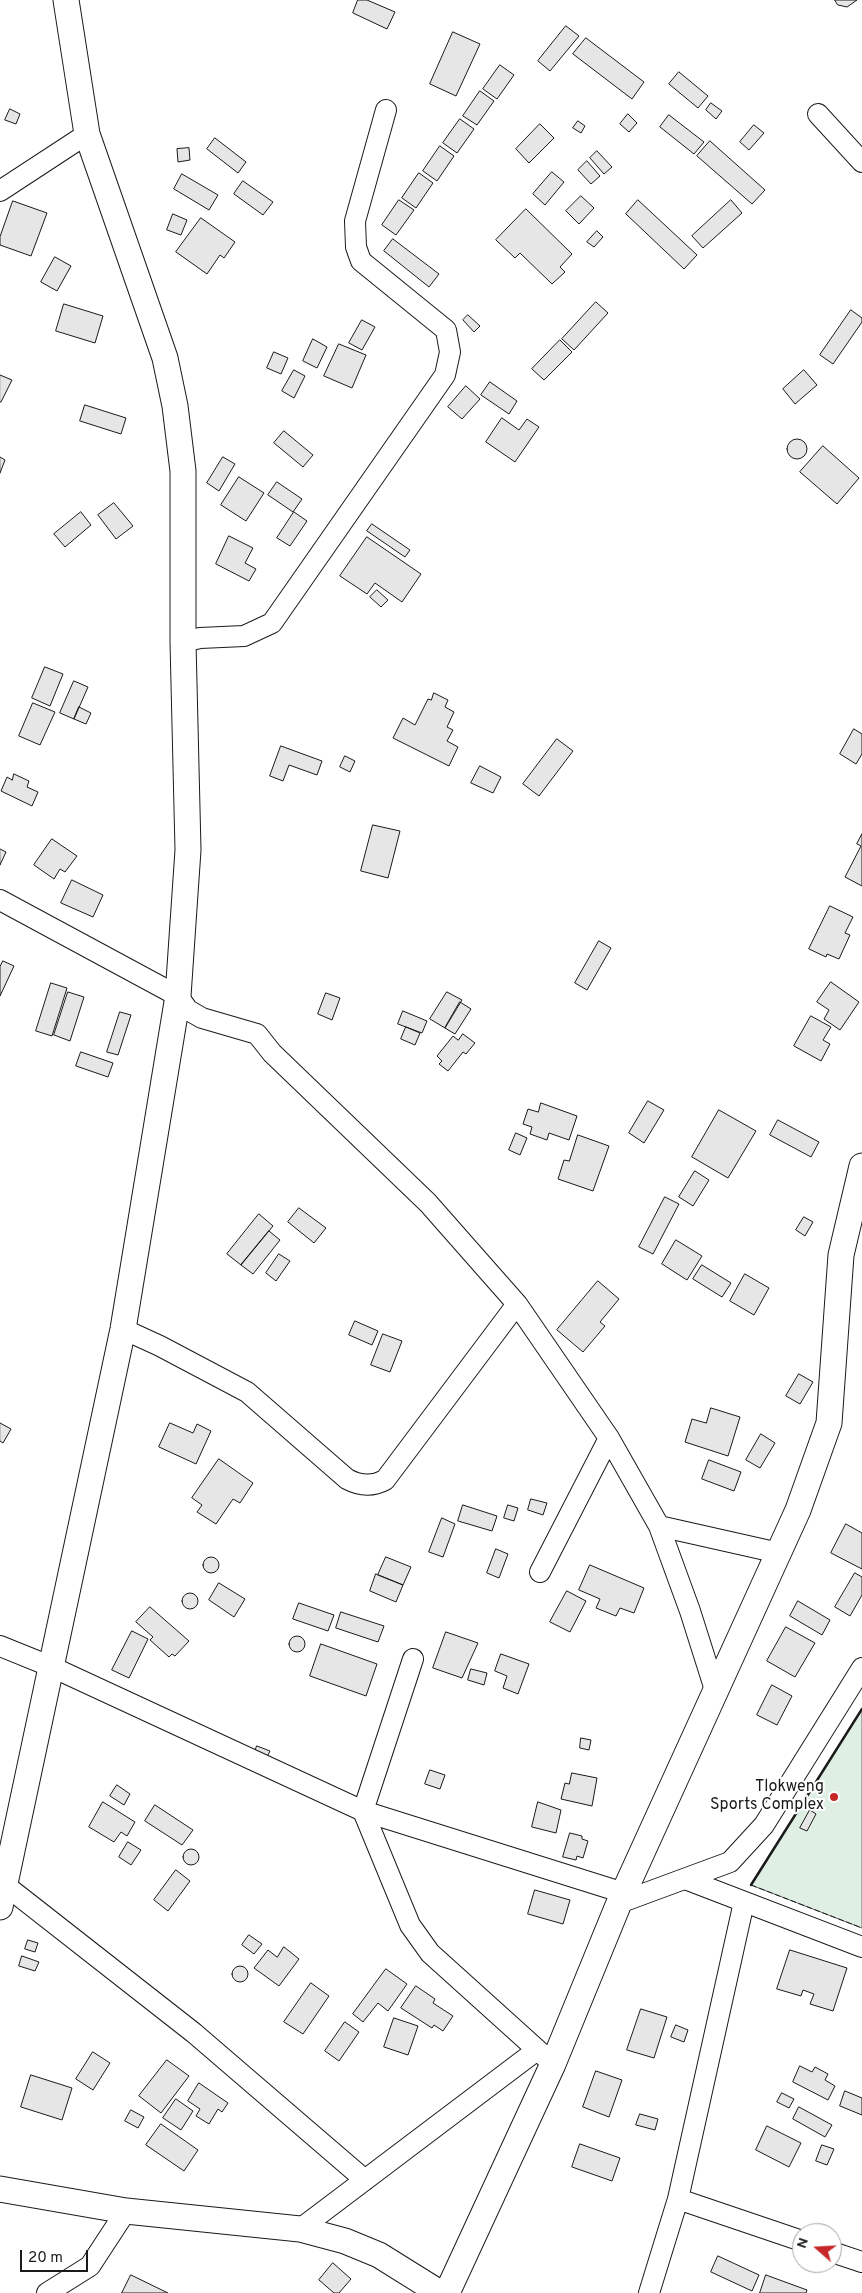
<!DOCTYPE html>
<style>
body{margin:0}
#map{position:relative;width:862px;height:2293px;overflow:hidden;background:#fff;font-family:Overpass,sans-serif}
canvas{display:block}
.north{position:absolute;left:792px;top:2223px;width:50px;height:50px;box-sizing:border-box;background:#fff;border:1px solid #a3a3a3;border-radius:50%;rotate:289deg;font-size:14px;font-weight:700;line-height:20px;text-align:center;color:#1a1a1a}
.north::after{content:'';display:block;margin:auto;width:18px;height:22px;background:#c62828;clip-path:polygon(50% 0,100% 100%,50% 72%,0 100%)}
.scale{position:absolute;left:20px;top:2250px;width:68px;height:22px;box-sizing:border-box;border:2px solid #1a1a1a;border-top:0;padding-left:6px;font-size:15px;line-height:18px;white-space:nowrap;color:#1a1a1a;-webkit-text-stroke:4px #fff;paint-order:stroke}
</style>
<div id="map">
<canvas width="862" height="2293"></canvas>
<div class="north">N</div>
<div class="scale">20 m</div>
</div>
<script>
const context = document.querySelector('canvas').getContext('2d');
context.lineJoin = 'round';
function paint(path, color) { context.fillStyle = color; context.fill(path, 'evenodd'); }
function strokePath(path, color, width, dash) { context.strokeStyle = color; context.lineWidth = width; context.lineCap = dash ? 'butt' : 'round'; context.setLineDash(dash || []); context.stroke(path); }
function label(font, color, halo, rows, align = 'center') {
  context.font = font + ' Overpass,sans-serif'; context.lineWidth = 4; context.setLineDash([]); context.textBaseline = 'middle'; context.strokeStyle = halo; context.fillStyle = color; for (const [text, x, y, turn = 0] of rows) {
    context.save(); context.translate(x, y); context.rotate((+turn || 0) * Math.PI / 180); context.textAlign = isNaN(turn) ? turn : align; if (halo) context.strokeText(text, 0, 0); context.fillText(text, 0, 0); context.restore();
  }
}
const green = new Path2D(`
 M862,1709V1928L751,1885Z`);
const building = new Path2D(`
 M358,0H367L395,12L387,29L353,13Z
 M835,0H857L847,7L838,5Z
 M566,26L579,36L550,71L538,61Z
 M453,32L480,44L456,96L430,84Z
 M586,38L644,82L632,99L573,54Z
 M500,65L514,75L497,99L483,89Z
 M679,72L708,96L698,108L669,84Z
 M480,91L494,101L477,125L463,116Z
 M711,103L722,111L716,119L706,110Z
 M10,109L20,114L16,124L5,120Z
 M628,114L637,123L629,132L620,124Z
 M669,115L704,142L694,154L660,127Z
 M460,119L474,129L457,153L443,143Z
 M578,121L585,126L581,133L573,128Z
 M540,124L554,138L529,163L516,149Z
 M754,125L764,133L749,150L740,142Z
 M215,138L246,162L238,173L207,149Z
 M710,141L765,190L752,204L697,156Z
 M440,146L454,156L437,181L423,171Z
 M189,148L190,160L178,162L177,149Z
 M597,151L612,167L604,174L590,158Z
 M587,161L600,176L591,184L578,170Z
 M552,172L564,182L545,205L533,194Z
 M419,173L433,183L416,208L402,198Z
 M182,174L218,195L209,210L174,189Z
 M243,181L273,202L263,215L234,194Z
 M581,196L594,208L579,224L566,211Z
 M399,200L414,210L396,235L382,225Z
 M638,200L697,255L684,269L626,214Z
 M731,200L742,213L703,248L692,236Z
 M13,201L47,213L31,256L0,245V237Z
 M526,209L572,254L560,267L565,272L552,284L520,253L515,258L496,240Z
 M173,214L187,220L181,235L167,230Z
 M201,218L235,242L224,258L220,255L207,274L176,252Z
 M597,231L603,237L594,247L587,242Z
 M393,239L439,274L429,287L384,251Z
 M55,257L71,266L57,291L41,282Z
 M596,302L608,313L574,350L562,339Z
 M64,304L103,316L95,343L56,331Z
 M851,310L862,318V322L833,364L820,355Z
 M468,315L480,326L474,332L463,320Z
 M362,320L375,327L362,350L349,343Z
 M313,339L327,347L317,368L303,361Z
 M560,340L572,352L544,380L532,369Z
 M339,344L366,355L352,388L324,376Z
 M274,352L288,358L281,374L267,368Z
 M294,370L305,376L294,398L282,391Z
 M804,370L817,385L795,404L783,389Z
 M0,375L12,380L1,402H0Z
 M490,382L517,401L509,414L481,395Z
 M466,386L480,399L462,419L448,407Z
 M85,405L126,418L121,434L80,421Z
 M502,418L519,430L527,419L539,427L515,462L486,442Z
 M284,431L313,455L303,467L274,443Z
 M787 449a10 10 0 1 1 20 0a10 10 0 1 1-20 0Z
 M823,446L859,478L837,504L800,472Z
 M0,457L5,460L0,473Z
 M223,457L235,464L219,491L207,483Z
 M239,477L264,493L246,521L221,505Z
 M277,482L302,499L293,512L268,495Z
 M114,503L133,526L116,539L98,515Z
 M81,512L91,525L65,547L54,534Z
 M294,512L307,521L290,546L277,538Z
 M372,524L410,550L405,557L367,531Z
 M229,536L253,548L245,563L256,569L249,581L216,564Z
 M367,537L421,574L402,602L375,583L367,594L340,576Z
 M377,590L388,600L381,607L370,597Z
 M45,667L63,674L50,706L32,698Z
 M74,681L88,687L74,719L60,713Z
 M434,693L448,700L445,707L454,712L447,727L453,730L447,741L458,747L449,766L393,738L403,718L415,725L428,699L431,700Z
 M33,703L55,712L40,745L19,736Z
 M79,707L91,713L86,724L74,719Z
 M854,729L862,734V754L856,764L840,754Z
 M557,739L573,751L539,796L523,784Z
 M281,746L322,761L317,775L289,765L283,781L270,776Z
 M345,756L355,761L350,772L340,767Z
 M480,766L501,777L493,793L471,783Z
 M14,774L29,781L27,787L38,792L32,806L1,791L7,777L12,780Z
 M373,825L400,831L388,878L361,871Z
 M862,834V886L845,877L861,846L857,844Z
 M52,839L77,856L65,872L60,869L54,879L34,865Z
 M0,849L6,852L0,865Z
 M72,880L103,895L93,917L61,903Z
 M830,906L853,917L845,933L850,935L839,959L827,954L826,957L809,949Z
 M599,941L611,948L587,990L575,983Z
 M3,961L14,966L0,996V967Z
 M831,982L859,1002L840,1030L824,1019L829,1010L817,1002Z
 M51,983L67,988L52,1036L36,1031Z
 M68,992L84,997L70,1041L54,1035Z
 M447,992L462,1000L445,1028L430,1019Z
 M326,993L340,998L332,1020L318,1014Z
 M460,1002L471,1009L455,1034L445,1028Z
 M403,1011L427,1021L422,1033L398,1024Z
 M120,1012L131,1015L118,1055L107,1052Z
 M811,1016L831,1027L823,1040L830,1044L821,1061L794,1046Z
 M406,1027L420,1033L415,1045L401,1039Z
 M463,1034L475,1043L466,1054L463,1052L448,1071L439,1064L442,1061L437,1056L453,1036L458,1040Z
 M81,1052L113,1063L108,1077L76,1066Z
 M648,1101L664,1110L644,1143L629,1133Z
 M541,1103L577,1116L569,1140L549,1133L547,1140L530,1134L532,1127L523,1124L528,1109L538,1112Z
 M719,1110L756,1131L728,1178L692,1157Z
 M778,1120L819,1142L811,1157L770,1135Z
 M516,1133L527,1138L520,1155L509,1150Z
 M578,1135L609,1146L593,1191L558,1179L564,1160L569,1161Z
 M695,1171L709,1180L693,1206L679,1197Z
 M665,1197L679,1204L653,1254L639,1247Z
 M299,1208L326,1228L314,1243L288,1222Z
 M259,1214L273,1226L241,1265L227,1254Z
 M804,1217L813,1222L805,1236L796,1230Z
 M269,1231L280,1240L253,1274L241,1265Z
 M676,1240L702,1256L687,1280L662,1264Z
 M279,1254L290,1261L276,1281L266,1273Z
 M702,1265L731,1283L722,1297L693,1279Z
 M745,1274L769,1288L754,1315L730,1301Z
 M598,1281L619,1299L600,1322L605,1326L583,1352L557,1330Z
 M355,1321L378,1331L372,1345L349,1335Z
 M383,1334L402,1341L390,1372L371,1365Z
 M799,1374L813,1382L800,1404L786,1396Z
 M711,1408L740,1417L728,1456L685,1442L692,1419L706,1423Z
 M0,1423L11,1429L3,1443L0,1441Z
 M170,1423L193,1433L197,1424L211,1431L196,1464L159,1447Z
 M761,1434L775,1443L760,1468L746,1460Z
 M219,1459L253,1483L240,1503L233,1499L216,1524L197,1512L202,1505L192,1498Z
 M709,1460L741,1472L734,1491L702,1479Z
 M531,1499L547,1503L543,1515L528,1510Z
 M463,1505L497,1516L492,1531L458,1521Z
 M508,1505L518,1508L514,1521L504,1518Z
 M442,1518L455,1524L443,1557L429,1552Z
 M846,1524L862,1533V1569L831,1553Z
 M496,1549L508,1554L499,1578L487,1573Z
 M386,1557L411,1567L403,1585L378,1575Z
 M203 1565a8 8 0 1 1 16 0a8 8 0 1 1-16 0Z
 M590,1565L644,1588L634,1613L620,1608L616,1616L596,1608L600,1599L579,1590Z
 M855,1573L862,1577V1595L850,1616L835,1607Z
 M376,1574L403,1585L396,1602L370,1591Z
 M219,1583L245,1599L234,1617L209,1600Z
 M567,1591L586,1601L570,1632L550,1622Z
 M182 1601a8 8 0 1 1 16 0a8 8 0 1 1-16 0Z
 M798,1601L830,1620L822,1635L790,1616Z
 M299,1603L334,1615L328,1631L293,1619Z
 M150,1607L189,1641L175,1656L172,1654L169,1657L150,1640L153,1637L136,1622Z
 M341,1612L384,1626L378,1642L336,1628Z
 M786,1627L815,1643L795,1677L767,1661Z
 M132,1631L148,1639L129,1678L112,1670Z
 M446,1632L478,1643L462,1678L433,1668Z
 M289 1644a8 8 0 1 1 16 0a8 8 0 1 1-16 0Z
 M321,1644L377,1664L366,1696L310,1676Z
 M501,1654L529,1664L518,1694L503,1688L507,1676L495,1671Z
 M471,1669L487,1673L484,1685L468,1680Z
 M772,1685L792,1696L777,1725L757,1715Z
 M581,1738L591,1740L589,1750L580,1748Z
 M257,1746L270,1751L266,1759L254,1754Z
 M430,1770L445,1775L440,1789L425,1784Z
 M572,1773L597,1778L592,1806L561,1799L565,1783L569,1784Z
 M117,1785L130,1794L124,1805L110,1796Z
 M103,1802L135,1822L127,1836L121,1832L114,1842L89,1827Z
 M538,1802L561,1810L556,1833L532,1827Z
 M155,1805L193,1830L182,1845L145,1821Z
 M810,1810L816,1814L807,1831L800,1828Z
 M570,1833L582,1836V1839L588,1841L583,1858L577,1856L576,1860L563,1857Z
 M128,1842L141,1850L131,1865L119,1857Z
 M183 1857a8 8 0 1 1 16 0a8 8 0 1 1-16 0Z
 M176,1870L190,1881L168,1911L154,1900Z
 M535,1890L570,1900L563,1924L528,1914Z
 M249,1935L262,1944L254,1954L242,1945Z
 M28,1940L38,1943L35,1952L25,1949Z
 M284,1947L299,1959L279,1986L254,1968L268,1950L277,1957Z
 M790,1950L847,1968L833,2011L810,2004L814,1994L803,1990L801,1996L777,1989Z
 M22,1956L39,1962L35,1971L19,1966Z
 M232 1974a8 8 0 1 1 16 0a8 8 0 1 1-16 0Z
 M386,1969L407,1984L388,2011L378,2003L363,2022L353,2014Z
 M311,1983L329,1996L303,2034L284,2022Z
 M416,1986L435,1999L433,2003L453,2016L443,2031L434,2025L432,2028L401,2008Z
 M641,2009L667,2017L654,2058L627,2050Z
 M394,2018L418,2026L408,2055L384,2047Z
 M345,2022L359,2032L339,2061L325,2051Z
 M676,2025L688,2030L684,2042L671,2037Z
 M93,2052L110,2063L93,2090L76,2079Z
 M167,2060L189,2076L161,2113L139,2096Z
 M800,2066L812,2072L815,2067L828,2074L825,2080L835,2086L828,2100L793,2082Z
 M596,2071L622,2080L609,2117L583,2107Z
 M31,2075L72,2088L62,2120L21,2107Z
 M199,2083L228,2103L222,2112L218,2109L209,2124L196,2116L200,2109L188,2101Z
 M845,2091L862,2098V2115L840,2106Z
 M782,2093L794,2099L789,2108L777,2102Z
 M176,2099L193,2111L181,2130L163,2118Z
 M799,2107L832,2125L825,2137L793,2119Z
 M131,2110L144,2117L138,2128L125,2121Z
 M640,2114L658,2119L655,2130L636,2125Z
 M161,2124L198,2150L184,2171L146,2145Z
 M767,2126L801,2143L789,2167L756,2150Z
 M580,2144L620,2158L612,2181L572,2167Z
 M822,2145L834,2149L827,2165L816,2161Z
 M718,2256L759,2275L752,2291L711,2272Z
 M333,2263L351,2279L339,2293H334L319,2280Z
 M131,2275L168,2293H122Z
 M766,2275L807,2290L806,2293H760Z`);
const minor = new Path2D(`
 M818,114L862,162
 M0,191L87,134
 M183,642L200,638L244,636L272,623L445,375L450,352L446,330L361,261L356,247L355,221L386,110
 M0,900L178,996L188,1010L202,1018L257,1034L272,1053L428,1203L517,1304L609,1438L659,1526L690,1611L716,1693
 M123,1329L160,1346L247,1392L347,1479C360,1486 372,1487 385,1480L517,1304
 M659,1526L779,1553
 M540,1572L609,1438
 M0,1646L52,1667L363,1811L624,1893
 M413,1659L363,1811L410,1925L430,1953L553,2064
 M685,1879L862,1947
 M0,1883L5,1885L194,2033L365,2180
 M619,1903L730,1862L764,1825L862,1668
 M678,2199L802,2241
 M300,2229L537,2050
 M832,2252L862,2262
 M47,2293L90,2266L126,2211
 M649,2293L678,2199L744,1902`);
const tertiary = new Path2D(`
 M0,1907L123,1329L178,996L188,850L183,642V471L175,406L165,358L87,134L66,0
 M0,2189L126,2211L300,2229L345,2241L379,2255L440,2293
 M447,2293L553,2064L619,1903L798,1510L829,1423L841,1255L862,1166`);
const fence = new Path2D(`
 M751,1885L862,1928`);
const wall = new Path2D(`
 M751,1885L862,1709`);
const markers = [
 [834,1797,5,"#c62828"]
];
const poiNames = [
 ["Tlokweng",824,1788],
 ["Sports Complex",824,1806]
];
paint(green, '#e0efe3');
strokePath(green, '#6a6a6a', 1);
paint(building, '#e6e6e6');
strokePath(building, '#1a1a1a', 1);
strokePath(minor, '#1a1a1a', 22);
strokePath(tertiary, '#1a1a1a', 27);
strokePath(minor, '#fff', 20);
strokePath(tertiary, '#fff', 25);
strokePath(fence, '#1a1a1a', 1, [6, 2.5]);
strokePath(wall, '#1a1a1a', 2.5);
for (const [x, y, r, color] of markers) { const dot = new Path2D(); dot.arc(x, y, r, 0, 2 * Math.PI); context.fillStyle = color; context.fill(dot); strokePath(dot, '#fff', 2); }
label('16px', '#1a1a1a', '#fff', poiNames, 'right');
</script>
